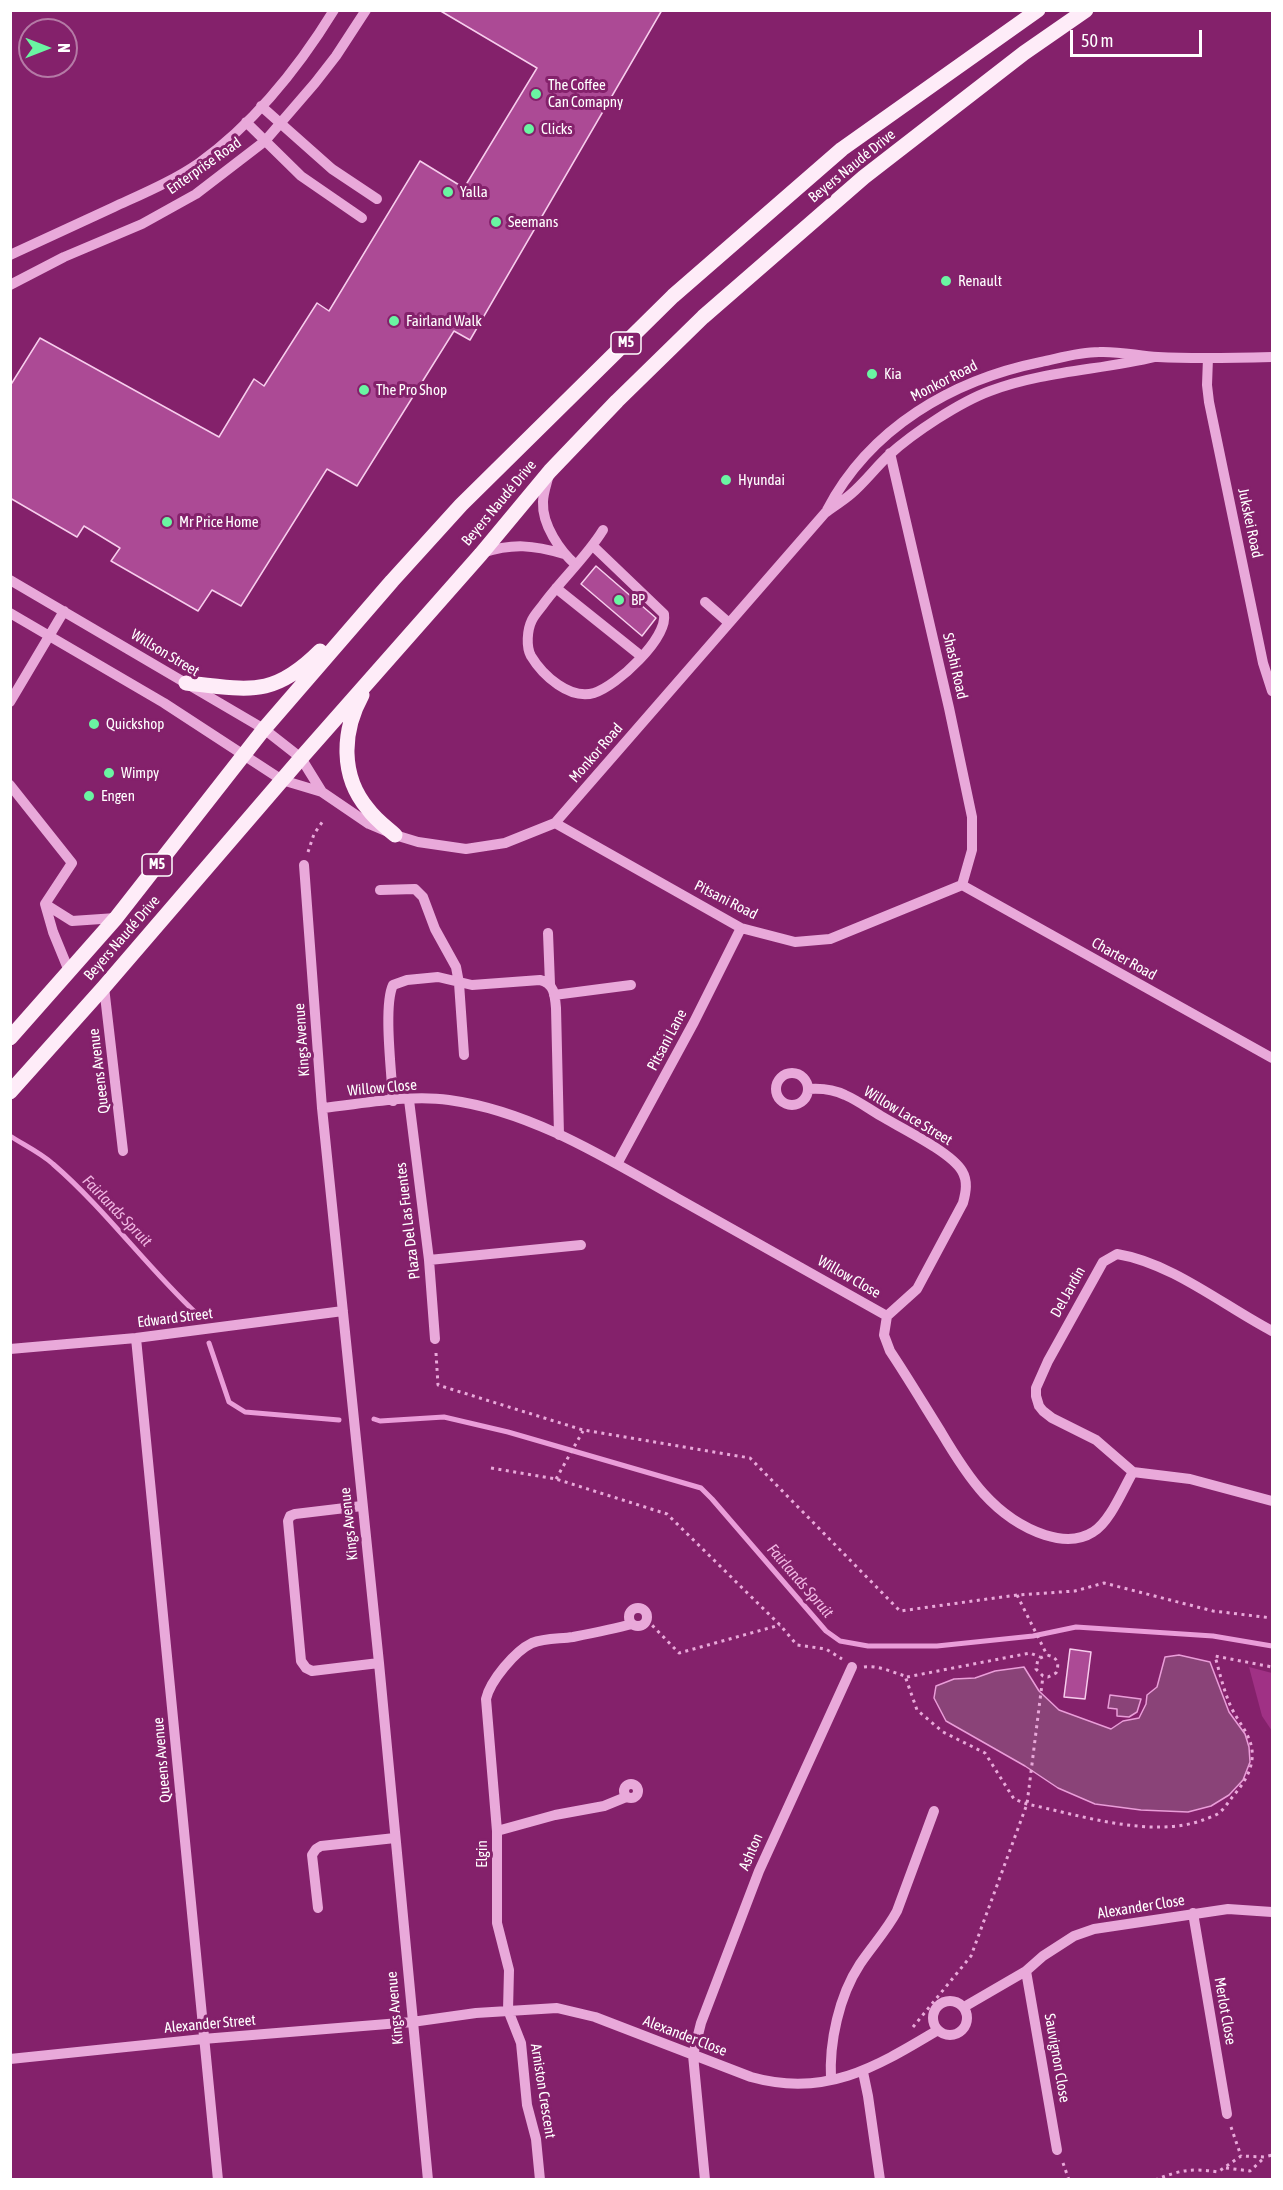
<!DOCTYPE html>
<meta charset="utf-8">
<style>
body{margin:0}
#map{position:relative;width:1283px;height:2190px;overflow:hidden;background:#84216b;font-family:"Asap Condensed",sans-serif}
canvas{display:block}
.frame{position:absolute;inset:0;border:12px solid #fff;pointer-events:none}
.north{position:absolute;left:18px;top:18px;width:60px;height:60px;box-sizing:border-box;background:#84216b;border:2px solid #b57aa6;border-radius:50%;rotate:90deg;font-size:16px;font-weight:700;line-height:24px;text-align:center;color:#fff}
.north::after{content:'';display:block;margin:auto;width:21px;height:27px;background:#6af5a2;clip-path:polygon(50% 0,100% 100%,50% 72%,0 100%)}
.scale{position:absolute;left:1070px;top:30px;width:132px;height:27px;box-sizing:border-box;border:3px solid #fff;border-top:0;padding-left:8px;font-size:18px;line-height:21px;white-space:nowrap;color:#fff;-webkit-text-stroke:4px #84216b;paint-order:stroke}
</style>
<div id="map">
<canvas width="1283" height="2190"></canvas>
<div class="frame"></div>
<div class="north">N</div>
<div class="scale">50 m</div>
</div>
<script>
const context = document.querySelector('canvas').getContext('2d');
context.lineJoin = 'round';
function paint(path, color) { context.fillStyle = color; context.fill(path, 'evenodd'); }
function strokePath(path, color, width, dash) { context.strokeStyle = color; context.lineWidth = width; context.lineCap = dash ? 'butt' : 'round'; context.setLineDash(dash || []); context.stroke(path); }
function label(font, color, halo, rows, align = 'center') {
  context.font = font + ' "Asap Condensed",sans-serif'; context.lineWidth = 6; context.setLineDash([]); context.textBaseline = 'middle'; context.strokeStyle = halo; context.fillStyle = color; for (const [text, x, y, turn = 0] of rows) {
    context.save(); context.translate(x, y); context.rotate((+turn || 0) * Math.PI / 180); context.textAlign = isNaN(turn) ? turn : align; if (halo) context.strokeText(text, 0, 0); context.fillText(text, 0, 0); context.restore();
  }
}
const green = new Path2D(`
 M1249,1667L1272,1673V1731L1262,1716Z`);
const water = new Path2D(`
 M1179,1655L1210,1662L1229,1712L1245,1734L1249,1747L1250,1762L1243,1780L1229,1795L1211,1806L1188,1812L1141,1810L1095,1804L1058,1788L1025,1766L946,1721L934,1698L936,1686L954,1679L975,1678L995,1671L1024,1667L1039,1691L1059,1710L1111,1729L1123,1721L1139,1718L1146,1704L1147,1695L1157,1687L1165,1657Z
 M1110,1695L1141,1699L1137,1712L1129,1717L1117,1716V1709L1108,1708Z`);
const stream = new Path2D(`
 M10,1136C24,1145 41,1153 53,1164C105,1209 146,1266 196,1313
 M209,1343L229,1402L245,1412L339,1420
 M374,1419L380,1421L444,1417L508,1432L701,1488L712,1499L826,1631L840,1641L868,1646H937L1033,1636L1076,1627L1213,1636L1272,1646`);
const building = new Path2D(`
 M439,10H662L470,340L454,331L357,486L327,469L241,606L212,590L198,611L111,561L120,548L84,526L77,537L10,498V386L40,338L219,437L254,379L264,386L317,303L329,311L420,161L464,188L537,68Z
 M596,566L656,618L642,636L581,584Z
 M1070,1649L1091,1652L1085,1699L1064,1697Z`);
const path = new Path2D(`
 M308,852L314,834L323,821
 M436,1353L438,1385L583,1430L750,1458L900,1611L1017,1595L1075,1591L1104,1583L1213,1611L1272,1618
 M491,1468L556,1479L667,1514L780,1625L797,1645L826,1649L842,1659
 M556,1479L583,1431
 M1017,1595L1047,1655C1057,1657 1060,1663 1056,1673L1048,1677L1043,1676L1036,1669L1038,1659L1047,1655
 M647,1620L679,1653L780,1625
 M864,1667C878,1665 892,1672 905,1676L917,1710L943,1732L985,1753L1014,1799L1027,1804C1079,1815 1152,1839 1203,1820C1208,1818 1215,1816 1219,1813C1225,1808 1229,1801 1234,1795C1245,1782 1254,1767 1252,1750C1250,1734 1239,1723 1232,1709C1224,1692 1220,1674 1215,1656L1272,1667
 M907,1677L1030,1653L1040,1657
 M913,2027L971,1956L1027,1804L1043,1676
 M1231,2127L1241,2156
 M1063,2163L1069,2180
 M1226,2168L1250,2171L1264,2158
 M1155,2180C1180,2170 1191,2168 1218,2172L1241,2156L1264,2157L1272,2155`);
const minor = new Path2D(`
 M261,106L332,169L377,199
 M246,122L301,176L362,218
 M10,255C45,239 80,223 114,207C142,194 173,181 199,163C253,124 299,67 334,10
 M10,285L64,257L142,224L196,194L265,141L315,83L336,56L366,10
 M1208,358L1207,385L1209,402L1263,663L1272,691
 M890,453L949,708L972,817V850L962,885
 M549,474C547,483 543,493 543,502C542,525 560,551 576,565
 M827,510C870,428 952,380 1041,362C1060,358 1079,352 1099,352C1120,351 1138,356 1158,357C1196,359 1234,358 1272,357
 M593,546L664,614C668,638 617,686 594,693C570,700 543,676 531,656C526,647 527,630 532,620C535,614 541,608 545,602C564,577 587,556 603,530
 M482,553C513,543 533,545 564,554
 M10,580L264,729L301,758L322,792
 M556,588L641,656
 M705,602L729,623
 M10,613L164,703L282,780L322,792L369,824L395,835L418,842L466,849L505,843L555,823L825,513C834,506 843,501 851,494C865,482 876,467 889,455C913,433 960,402 990,391C1043,371 1101,370 1155,357
 M10,702L64,611
 M10,785L72,863L45,904L53,932L69,971
 M555,823L741,928L795,942L830,939L962,885
 M304,865L322,1108L379,1663L428,2180
 M962,885L1272,1058
 M380,890L415,889L423,897L435,929L456,967L459,983L464,1055
 M45,904L72,921L116,918
 M548,933L550,984
 M104,987L123,1151
 M554,995L631,985
 M776 1089a16 16 0 1 1 32 0a16 16 0 1 1-32 0Z
 M808,1089C821,1088 833,1089 845,1095C857,1100 869,1109 881,1116C901,1128 951,1152 962,1171C968,1181 966,1192 963,1203L917,1289L887,1316
 M409,1100L429,1260L435,1339
 M393,1101C392,1075 383,1006 393,985L407,980L438,977L472,985L540,980C554,983 555,995 556,1008L559,1135
 M322,1108C362,1104 410,1094 449,1100C531,1111 606,1158 677,1198C747,1237 817,1276 887,1316
 M617,1164L694,1022L741,928
 M429,1260L581,1245
 M887,1316L884,1335L890,1351C908,1378 924,1405 941,1432C967,1476 994,1518 1045,1535C1061,1540 1079,1541 1093,1532C1110,1522 1123,1489 1133,1472
 M136,1338L218,2180
 M10,1349L136,1338L343,1311
 M1133,1472L1096,1440L1052,1418L1043,1411L1039,1406L1036,1396V1388L1048,1361L1103,1262L1117,1254C1172,1263 1224,1306 1272,1331
 M1133,1472L1190,1479L1272,1501
 M362,1506L295,1514L290,1516L288,1521L301,1661L306,1668L312,1671L379,1663
 M629 1617a9 9 0 1 1 18 0a9 9 0 1 1-18 0Z
 M624 1791a7 7 0 1 1 14 0a7 7 0 1 1-14 0Z
 M497,1831L555,1815L604,1806L626,1797
 M318,1908L312,1855L316,1849L321,1846L395,1838
 M1193,1913L1227,2114
 M1026,1971L1057,2150
 M933 2018a17 17 0 1 1 34 0a17 17 0 1 1-34 0Z
 M964,2007L1026,1971L1043,1956L1074,1936L1094,1929L1228,1909L1272,1912
 M10,2059L203,2039L412,2022L476,2013L557,2008L595,2017L751,2077C826,2098 876,2067 938,2030
 M863,2072L868,2096L880,2180
 M831,2080C829,2042 839,1996 860,1964C872,1946 887,1930 897,1911L934,1811
 M540,2180L536,2139L527,2105L521,2043L508,2010L509,1970L497,1923V1831L486,1699C490,1681 515,1651 532,1643C545,1638 560,1639 573,1637C593,1633 613,1629 632,1624
 M705,2180L693,2055L701,2023L759,1871L852,1667`);
const major = new Path2D(`
 M186,683C248,689 272,699 320,651
 M362,695C342,731 340,776 368,809C375,819 386,827 395,835
 M10,1038L116,918L264,729L392,581L461,505L673,296L842,149L1038,10
 M10,1092L104,987L301,758L481,554L550,471L617,401L703,317L864,177L1024,53L1086,10`);
const markers = [
 [536,94,6,"#6af5a2"],
 [529,129,6,"#6af5a2"],
 [448,192,6,"#6af5a2"],
 [496,222,6,"#6af5a2"],
 [946,281,6,"#6af5a2"],
 [394,321,6,"#6af5a2"],
 [872,374,6,"#6af5a2"],
 [364,390,6,"#6af5a2"],
 [726,480,6,"#6af5a2"],
 [167,522,6,"#6af5a2"],
 [619,600,6,"#6af5a2"],
 [94,724,6,"#6af5a2"],
 [109,773,6,"#6af5a2"],
 [89,796,6,"#6af5a2"]
];
const shields = [
 [626,343,30],
 [157,865,30]
];
const shieldNames = [
 ["M5",626,343],
 ["M5",157,865]
];
const poiNames = [
 ["The Coffee",548,85],
 ["Can Comapny",548,102],
 ["Clicks",541,129],
 ["Yalla",460,192],
 ["Seemans",508,222],
 ["Renault",958,281],
 ["Fairland Walk",406,321],
 ["Kia",884,374],
 ["The Pro Shop",376,390],
 ["Hyundai",738,480],
 ["Mr Price Home",179,522],
 ["BP",631,600],
 ["Quickshop",106,724],
 ["Wimpy",121,773],
 ["Engen",101,796]
];
const streetNames = [
 ["Enterprise Road",204,166,-35],
 ["Beyers Naudé Drive",852,166,-39],
 ["Monkor Road",944,381,-27],
 ["Beyers Naudé Drive",499,503,-50],
 ["Jukskei Road",1250,523,78],
 ["Willson Street",165,653,31],
 ["Shashi Road",955,666,77],
 ["Monkor Road",596,753,-49],
 ["Pitsani Road",726,900,27],
 ["Beyers Naudé Drive",122,938,-49],
 ["Charter Road",1124,959,29],
 ["Kings Avenue",302,1040,-94],
 ["Pitsani Lane",667,1040,-62],
 ["Queens Avenue",99,1071,-97],
 ["Willow Close",382,1088,-5],
 ["Willow Lace Street",908,1116,31],
 ["Plaza Del Las Fuentes",408,1221,-97],
 ["Willow Close",849,1277,30],
 ["Del Jardin",1068,1292,-61],
 ["Edward Street",175,1318,-7],
 ["Kings Avenue",349,1524,-96],
 ["Queens Avenue",162,1760,-95],
 ["Ashton",751,1852,-67],
 ["Elgin",482,1854,-90],
 ["Alexander Close",1141,1907,-9],
 ["Kings Avenue",395,2008,-95],
 ["Merlot Close",1225,2011,80],
 ["Alexander Street",210,2024,-5],
 ["Alexander Close",685,2036,21],
 ["Sauvignon Close",1057,2058,80],
 ["Arniston Crescent",543,2091,81]
];
const waterNames = [
 ["Fairlands Spruit",117,1211,46],
 ["Fairlands Spruit",800,1581,49]
];
paint(green, '#a03185');
paint(water, '#8a4378');
strokePath(water, '#ea9dd9', 1.5);
strokePath(stream, '#ea9dd9', 5);
paint(building, '#ac4a95');
strokePath(building, '#f7cded', 1.5);
strokePath(path, '#e9a9da', 3, [3, 4.5]);
strokePath(minor, '#e9a9da', 10);
strokePath(major, '#feecf8', 15);
for (const [x, y, r, color] of markers) { const dot = new Path2D(); dot.arc(x, y, r, 0, 2 * Math.PI); context.fillStyle = color; context.fill(dot); strokePath(dot, '#84216b', 2); }
for (const [x, y, w] of shields) { const box = new Path2D(); box.roundRect(x - w / 2, y - 11, w, 22, 4.5); context.fillStyle = '#84216b'; context.fill(box); strokePath(box, '#fff', 1.5); }
label('bold 14px', '#fff', null, shieldNames);
label('15px', '#fff', '#84216b', poiNames, 'left');
label('15px', '#fff', '#84216b', streetNames);
label('italic 16px', '#f0b5e2', '#84216b', waterNames);
</script>
